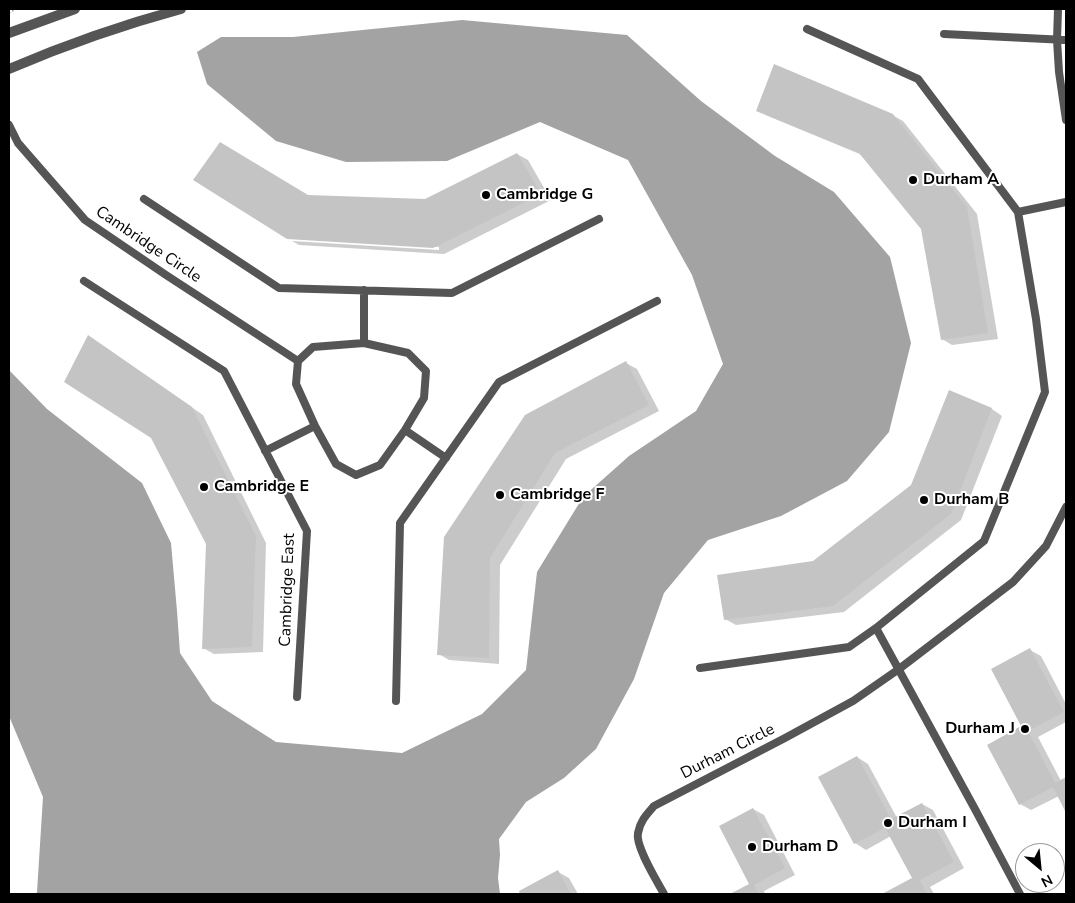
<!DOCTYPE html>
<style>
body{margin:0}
#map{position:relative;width:1075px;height:903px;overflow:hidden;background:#fff;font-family:"Nunito Sans",sans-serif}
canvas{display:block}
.frame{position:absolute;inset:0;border:10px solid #000;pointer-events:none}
.north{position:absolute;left:1015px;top:843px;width:50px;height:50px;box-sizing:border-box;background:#fff;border:1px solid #999;border-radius:50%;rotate:152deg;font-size:14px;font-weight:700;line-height:20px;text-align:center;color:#000}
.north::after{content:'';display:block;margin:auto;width:18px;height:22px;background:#000;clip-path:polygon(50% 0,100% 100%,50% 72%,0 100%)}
</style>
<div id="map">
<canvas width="1075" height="903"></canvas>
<div class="frame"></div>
<div class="north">N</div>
</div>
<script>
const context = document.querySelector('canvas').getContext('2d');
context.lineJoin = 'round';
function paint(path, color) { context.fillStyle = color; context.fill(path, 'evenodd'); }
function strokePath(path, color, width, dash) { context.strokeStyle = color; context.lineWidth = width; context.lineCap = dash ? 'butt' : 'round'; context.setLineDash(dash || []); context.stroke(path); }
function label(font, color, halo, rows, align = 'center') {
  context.font = font + ' "Nunito Sans",sans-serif'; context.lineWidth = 4; context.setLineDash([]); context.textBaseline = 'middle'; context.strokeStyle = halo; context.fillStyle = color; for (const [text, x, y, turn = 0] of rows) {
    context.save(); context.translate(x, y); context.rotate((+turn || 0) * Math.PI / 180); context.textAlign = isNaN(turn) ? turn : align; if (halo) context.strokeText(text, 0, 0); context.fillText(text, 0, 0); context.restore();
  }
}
const water = new Path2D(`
 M462,20L627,35L701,101L775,156L834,192L890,257L911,343L889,432L847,481L781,516L708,540L664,593L634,679L596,749L564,778L526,802L499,839L500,855L498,878L500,894H36L37,892L43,797L9,716V370L47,409L142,483L171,543L177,611L180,653L212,701L276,742L402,753L482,714L526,670L537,572L583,497L629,456L696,411L723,364L692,275L628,160L540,122L447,161L346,162L276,141L207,84L197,52L221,37H293Z`);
const shadow = new Path2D(`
 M758,110L892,115L903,121L977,214L998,339L952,345L942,339L922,229L862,155L768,116Z
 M517,154L528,160L551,200L444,254L299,245L292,241L439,250V247L288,238L308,197L425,200Z
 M99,343L203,415L266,543L263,652L214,654L203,648L207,544L152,437Z
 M626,363L637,369L659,411L566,459L500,565L499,664L449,660L439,654L445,537Z
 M949,392L992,409L1002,416L961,520L844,612L736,625L725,619L813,563L912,486Z
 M1030,650L1041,656L1066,704V722L1038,737L1061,781L1066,779V810L1059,796L1031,810L1020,804L1023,727Z
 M857,757L868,764L897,818L922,804L933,810L964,868L930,887L934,894H885L914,879L891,836L866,850L855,843Z
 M753,809L764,815L795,875L764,891L765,894H733L751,884Z
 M558,872L569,878L578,894H522L520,892Z`);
const building = new Path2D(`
 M774,64L893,114L967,207L988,333L941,340L921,229L859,153L756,111Z
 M220,142L308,195L425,199L517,153L541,194L433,248L287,239L193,180Z
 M88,335L192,407L256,536L252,647L202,649L206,544L151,438L64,382Z
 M626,361L649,405L555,453L490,558L489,658L437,655L444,537L525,415Z
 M949,390L992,408L951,514L833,606L724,620L717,575L813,561L911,485Z
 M1030,648L1064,712L1028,731L1055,783L1066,777V813L1053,787L1019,805L987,745L1021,726L991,669Z
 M857,756L891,819L922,803L954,862L920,880L927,894H882L912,878L885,828L854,844L818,777Z
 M753,808L785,868L754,885L759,894H730L749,884L719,826Z
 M558,870L571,894H520L519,891Z`);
const path = new Path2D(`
 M9,12L15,9`);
const lane = new Path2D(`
 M1058,9L1057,40L1059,72L1066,120
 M944,34L1066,40
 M9,125L18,143L85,220L166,275L298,361
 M144,199L279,288L452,293L599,219
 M1018,212L1066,202
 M84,281L224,371L307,531L297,697
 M364,343L408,353L426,371L424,398L405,430L380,465L356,475L336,464L315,426L296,384L298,361L313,347Z
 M364,343V290
 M405,430L446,458
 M265,451L315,426
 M876,628L976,811L1020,894
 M700,668L849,647L876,628L984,541L1045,392L1036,319L1018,212L918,79L807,29
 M396,701L400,523L499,382L657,301
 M664,894C657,881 635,846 638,833C640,821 647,814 654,806L785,738L853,701L899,669L1013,582L1046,546L1066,507`);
const street = new Path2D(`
 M9,33L75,9
 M9,69C65,45 122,25 181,9`);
const markers = [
 [913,180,5,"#000"],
 [486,195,5,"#000"],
 [204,487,5,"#000"],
 [500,495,5,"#000"],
 [924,500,5,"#000"],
 [1025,729,5,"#000"],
 [888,823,5,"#000"],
 [752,847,5,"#000"]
];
const poiNames = [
 ["Durham A",923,180],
 ["Cambridge G",496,195],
 ["Cambridge E",214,487],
 ["Cambridge F",510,495],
 ["Durham B",934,500],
 ["Durham J",1015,729,"right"],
 ["Durham I",898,823],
 ["Durham D",762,847]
];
const streetNames = [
 ["Cambridge Circle",148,245,34],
 ["Cambridge East",288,590,-88],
 ["Durham Circle",728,752,-27]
];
paint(water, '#a3a3a3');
paint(shadow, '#0003');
paint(building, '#c4c4c4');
strokePath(path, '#777', 3, [1, 2.5]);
strokePath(lane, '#555', 8);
strokePath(street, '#555', 10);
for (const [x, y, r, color] of markers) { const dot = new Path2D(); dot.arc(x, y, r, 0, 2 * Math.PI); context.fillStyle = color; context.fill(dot); strokePath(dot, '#fff', 2); }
label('bold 16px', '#000', '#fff', poiNames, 'left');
label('16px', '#000', '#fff', streetNames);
</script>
